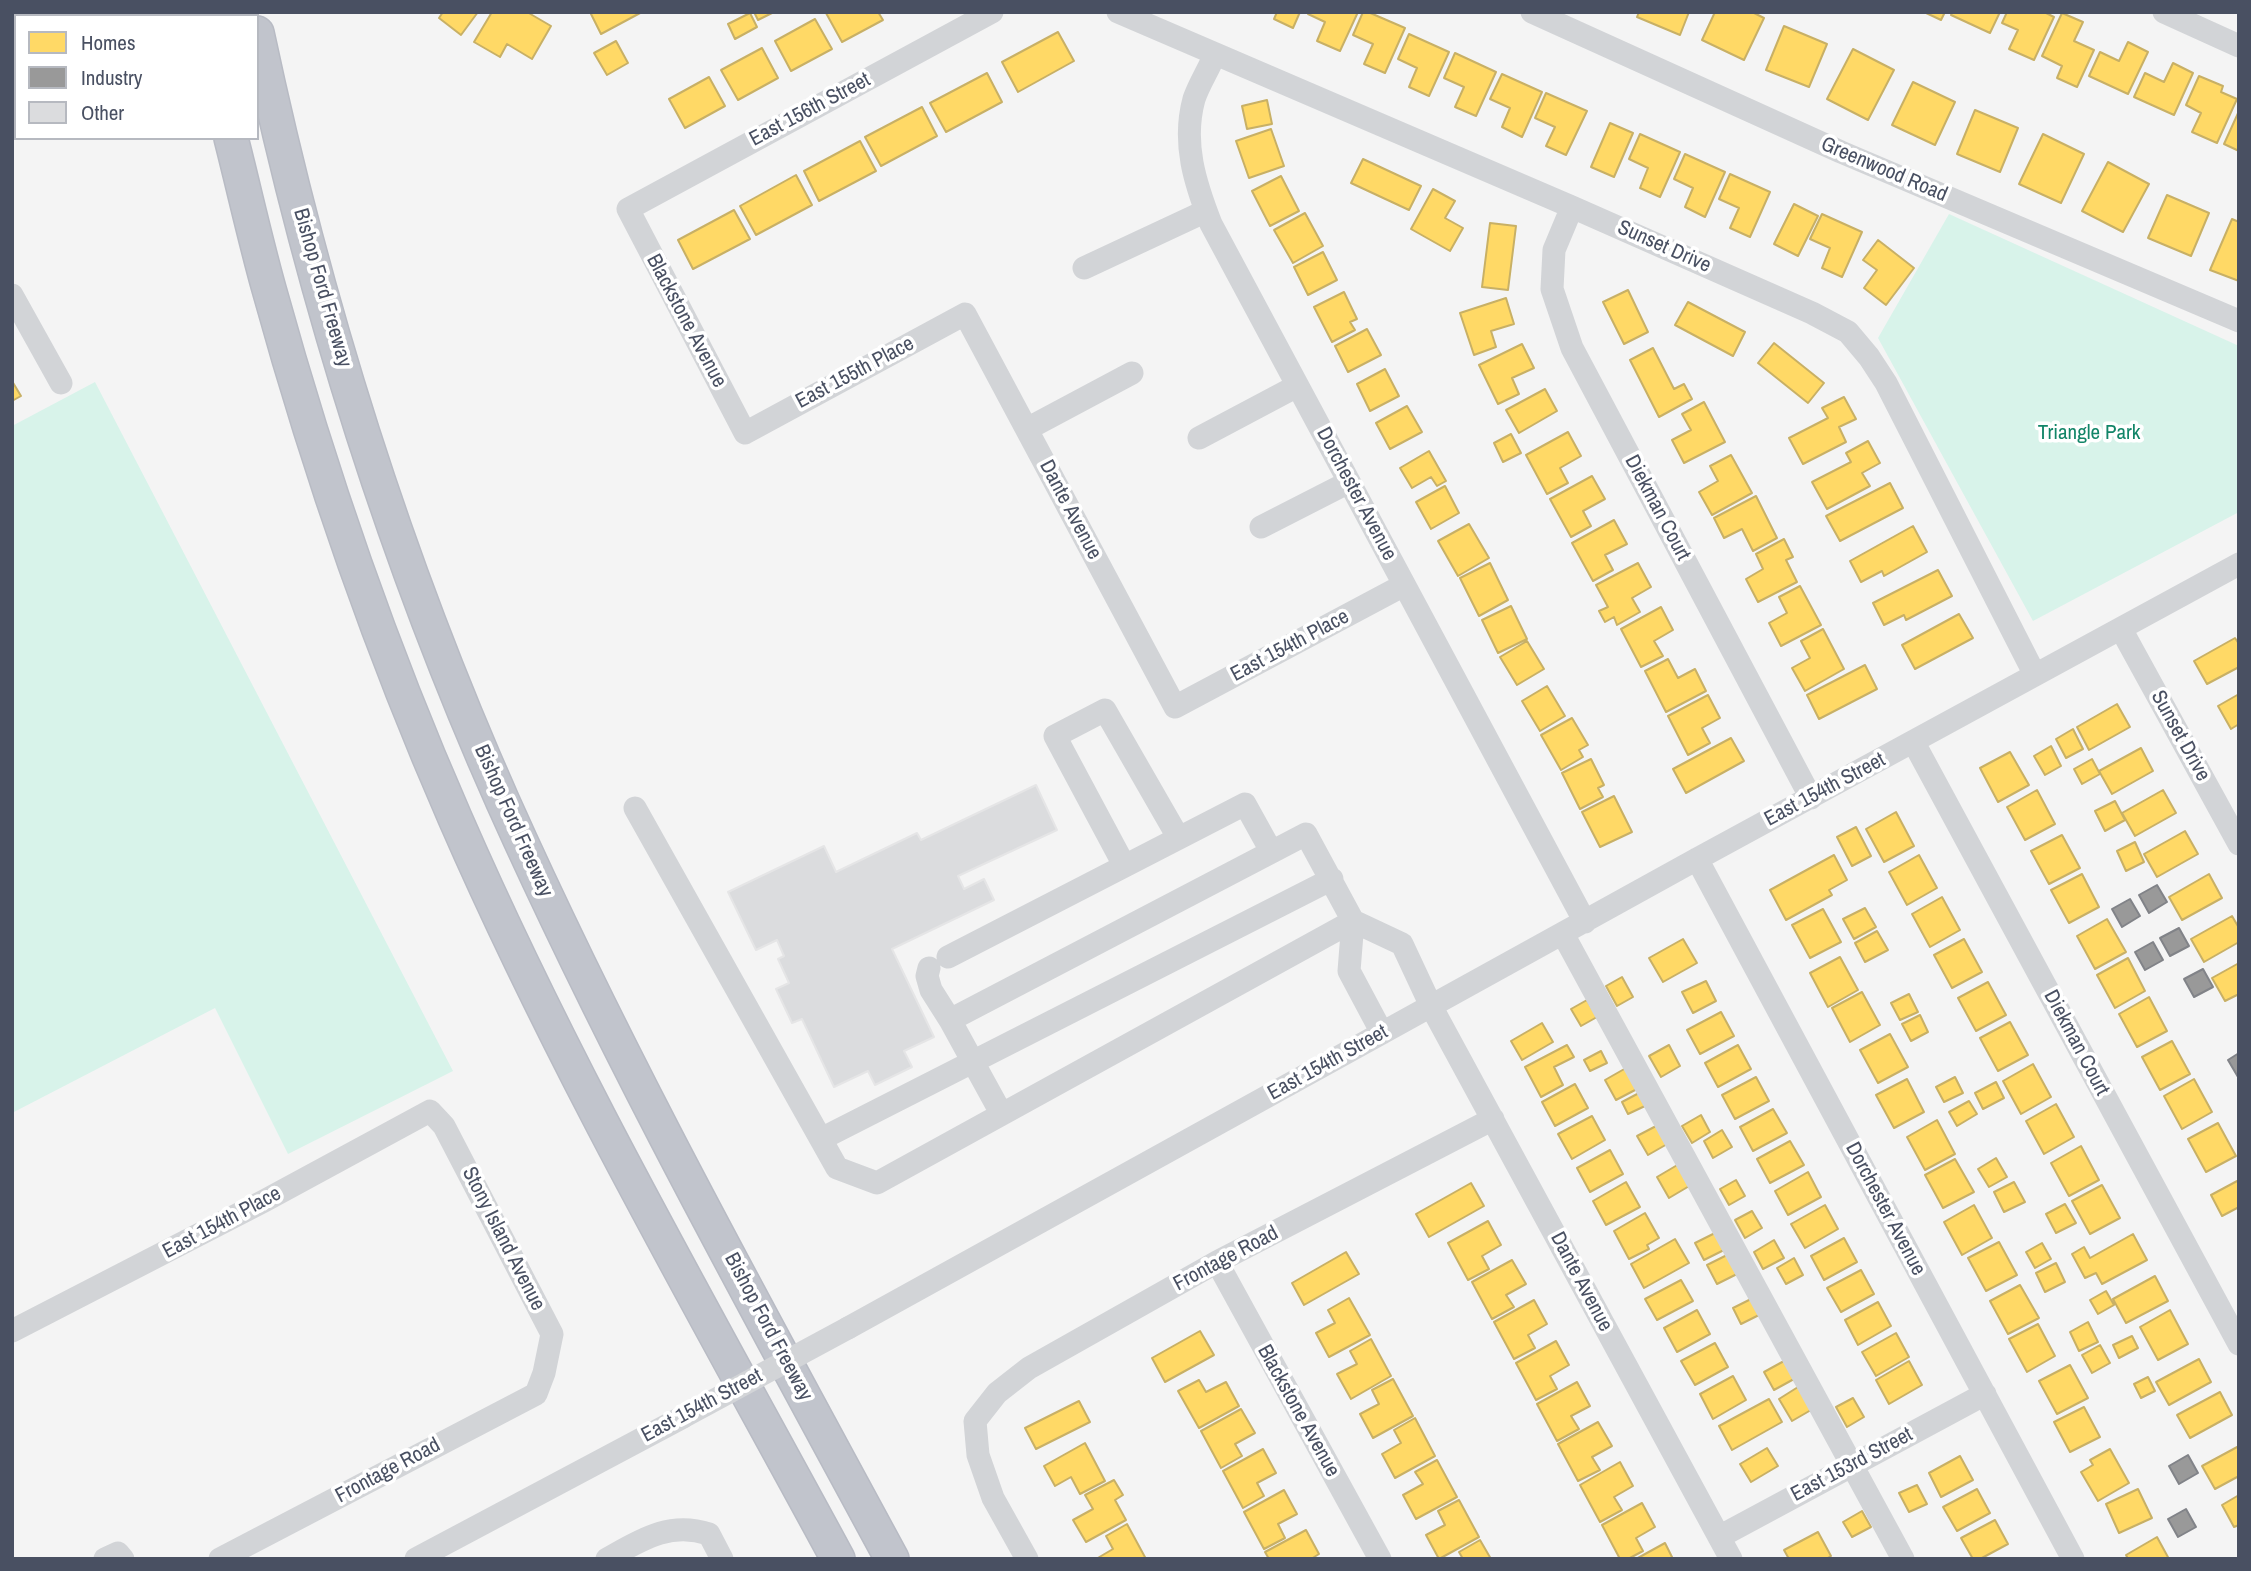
<!DOCTYPE html>
<style>
body{margin:0}
#map{position:relative;width:2251px;height:1571px;overflow:hidden;background:#f4f4f4;font-family:"Archivo Narrow",sans-serif}
canvas{display:block}
.frame{position:absolute;inset:0;border:14px solid #495062;pointer-events:none}
.legend{position:absolute;left:14px;top:14px;width:245px;height:126px;box-sizing:border-box;background:#fff;border:2px solid #b6b9c0;margin:0;padding:9px 12px;list-style:none;font-size:21px;color:#495062}
.legend li{display:flex;align-items:center;gap:14px;height:35px}
.legend b{width:35px;border:2px solid #b6b9c0}
</style>
<div id="map">
<canvas width="2251" height="1571"></canvas>
<div class="frame"></div>
<ul class="legend">
<li><b style="height:19px;background:#ffd966"></b>Homes</li>
<li><b style="height:19px;background:#999"></b>Industry</li>
<li><b style="height:19px;background:#dbdcde"></b>Other</li>
</ul>
</div>
<script>
const context = document.querySelector('canvas').getContext('2d');
context.lineJoin = 'round';
function paint(path, color) { context.fillStyle = color; context.fill(path, 'evenodd'); }
function strokePath(path, color, width, dash) { context.strokeStyle = color; context.lineWidth = width; context.lineCap = dash ? 'butt' : 'round'; context.setLineDash(dash || []); context.stroke(path); }
function label(font, color, halo, rows, align = 'center') {
  context.font = font + ' "Archivo Narrow",sans-serif'; context.lineWidth = 7; context.setLineDash([]); context.textBaseline = 'middle'; context.strokeStyle = halo; context.fillStyle = color; for (const [text, x, y, turn = 0] of rows) {
    context.save(); context.translate(x, y); context.rotate((+turn || 0) * Math.PI / 180); context.textAlign = isNaN(turn) ? turn : align; if (halo) context.strokeText(text, 0, 0); context.fillText(text, 0, 0); context.restore();
  }
}
const green = new Path2D(`
 M1949,214L2239,346V512L2033,621L1878,338Z
 M95,382L453,1071L288,1154L215,1008L12,1113V426Z`);
const homes = new Path2D(`
 M443,12H478L461,35L439,18Z
 M492,12H527L551,26L532,59L507,44L500,57L474,42Z
 M590,12H642L601,34Z
 M754,12H774L758,20Z
 M878,12L883,20L842,42L826,13Z
 M1277,12H1300L1293,28L1274,19Z
 M1309,12H1358L1340,51L1317,41L1325,22L1308,14Z
 M1363,12H1368L1405,28L1385,73L1364,64L1373,44L1353,35Z
 M1639,12H1689L1680,35L1637,17Z
 M1715,12H1752L1764,18L1744,60L1702,40Z
 M1924,12H1945L1941,20Z
 M1952,12H2000L1990,33L1951,15Z
 M2007,12H2044L2054,17L2034,60L2009,49L2018,30L2002,23Z
 M750,13L757,27L735,39L728,24Z
 M2062,13L2083,22L2074,41L2094,50L2077,87L2057,78L2062,66L2042,56Z
 M815,19L832,49L791,71L775,41Z
 M1784,26L1827,44L1809,87L1766,70Z
 M1058,32L1074,61L1018,92L1002,62Z
 M1409,34L1449,52L1429,96L1409,87L1417,68L1398,59Z
 M616,41L628,63L607,75L594,53Z
 M2128,42L2148,52L2128,94L2089,76L2100,52L2119,61Z
 M762,48L778,78L738,100L721,70Z
 M1853,49L1894,70L1868,120L1827,99Z
 M1455,53L1496,72L1476,116L1455,107L1464,87L1444,78Z
 M2173,63L2193,73L2174,115L2134,97L2145,73L2164,82Z
 M987,73L1002,102L946,132L930,103Z
 M1502,74L1542,92L1522,137L1502,127L1510,108L1490,99Z
 M2199,76L2223,86L2221,92L2237,99L2217,143L2192,132L2201,113L2186,105Z
 M709,77L725,106L685,128L669,99Z
 M1913,82L1955,102L1935,145L1892,125Z
 M1546,93L1587,111L1566,155L1546,146L1555,127L1535,118Z
 M1267,100L1272,124L1247,129L1242,106Z
 M922,107L937,136L881,166L865,137Z
 M1975,110L2018,128L2000,172L1957,154Z
 M2239,111V151L2224,144Z
 M1610,123L1633,133L1614,177L1591,167Z
 M1271,129L1284,166L1249,178L1236,141Z
 M1640,134L1680,152L1660,197L1640,188L1648,168L1629,159Z
 M2043,134L2084,154L2061,203L2019,184Z
 M860,141L876,171L819,201L804,171Z
 M1685,154L1725,172L1705,217L1685,207L1693,188L1674,179Z
 M1363,159L1421,186L1409,210L1351,183Z
 M2108,162L2149,184L2123,232L2082,211Z
 M1730,174L1770,192L1750,237L1730,228L1739,208L1719,199Z
 M796,175L812,205L756,235L740,206Z
 M1281,176L1299,211L1270,226L1252,191Z
 M1433,189L1455,201L1445,218L1463,228L1450,251L1411,229Z
 M2167,195L2209,213L2191,256L2148,238Z
 M1794,204L1818,216L1798,256L1774,244Z
 M734,210L750,239L693,269L678,240Z
 M1305,213L1323,246L1293,263L1274,230Z
 M1822,214L1862,232L1842,277L1822,268L1830,248L1810,239Z
 M2232,219L2239,222V281L2210,270Z
 M1490,223L1516,226L1508,290L1482,287Z
 M1878,240L1914,268L1886,305L1864,288L1877,270L1863,260Z
 M1323,252L1337,280L1308,295L1294,267Z
 M1628,290L1648,332L1624,344L1603,302Z
 M1344,292L1357,319L1350,322L1355,330L1332,342L1314,307Z
 M1506,298L1514,324L1491,331L1496,347L1474,355L1460,313Z
 M1688,302L1745,332L1733,356L1675,325Z
 M1367,329L1381,355L1348,372L1335,346Z
 M1774,343L1824,383L1808,403L1758,363Z
 M1522,344L1534,368L1512,378L1519,394L1498,404L1479,365Z
 M1653,348L1674,389L1684,384L1692,399L1659,417L1630,360Z
 M1385,369L1399,396L1370,411L1357,384Z
 M12,381L21,396L12,401Z
 M1545,389L1557,411L1519,433L1506,410Z
 M1844,397L1856,419L1839,427L1846,442L1803,464L1789,438L1828,418L1822,408Z
 M1704,402L1725,442L1684,463L1672,440L1691,430L1682,414Z
 M1407,406L1422,432L1390,449L1376,423Z
 M1568,432L1581,456L1560,468L1568,483L1547,494L1526,455Z
 M1511,434L1521,453L1503,462L1494,443Z
 M1868,441L1880,463L1862,473L1870,486L1827,509L1812,482L1851,462L1846,453Z
 M1429,451L1446,481L1437,486L1431,477L1412,488L1400,468Z
 M1731,455L1752,493L1712,515L1699,492L1718,481L1710,466Z
 M1592,476L1605,499L1583,511L1591,526L1571,537L1550,499Z
 M1890,483L1903,508L1840,541L1826,516Z
 M1445,486L1459,513L1431,529L1416,502Z
 M1756,496L1777,538L1753,551L1742,529L1724,538L1714,518Z
 M1614,520L1627,544L1605,555L1613,570L1593,581L1572,543Z
 M1469,524L1489,558L1458,576L1438,541Z
 M1913,526L1927,552L1884,576L1882,571L1861,582L1850,561Z
 M1784,539L1793,557L1786,560L1797,582L1758,602L1746,579L1763,569L1756,554Z
 M1490,563L1508,600L1479,616L1460,578Z
 M1638,563L1651,587L1632,598L1640,612L1617,625L1614,617L1605,622L1599,611L1608,607L1596,585Z
 M1938,570L1952,596L1906,620L1904,615L1884,625L1873,603Z
 M1800,586L1821,625L1781,646L1769,623L1787,613L1779,597Z
 M1511,606L1527,639L1498,653L1482,620Z
 M1661,607L1673,630L1654,641L1663,656L1641,667L1621,629Z
 M1959,614L1973,638L1915,669L1902,645Z
 M1823,629L1844,669L1805,691L1792,668L1810,658L1801,641Z
 M2235,638L2239,644V667L2207,684L2194,661Z
 M1527,641L1544,669L1517,685L1500,657Z
 M1668,659L1678,678L1695,669L1706,691L1666,712L1645,671Z
 M1865,665L1877,689L1819,719L1807,695Z
 M1547,686L1565,716L1540,731L1522,701Z
 M2239,694V724L2231,729L2218,706Z
 M1708,695L1720,718L1702,728L1710,743L1688,755L1668,716Z
 M2117,704L2130,727L2089,750L2077,727Z
 M1572,718L1588,745L1579,750L1583,757L1561,770L1541,735Z
 M2073,729L2083,749L2066,758L2056,739Z
 M1731,738L1744,761L1686,793L1673,769Z
 M2051,746L2061,766L2045,775L2034,756Z
 M2141,748L2153,771L2112,794L2099,771Z
 M2010,752L2029,785L1998,802L1980,768Z
 M1591,759L1604,785L1598,788L1603,797L1580,809L1562,773Z
 M2092,759L2100,774L2082,784L2074,769Z
 M2037,790L2055,824L2025,840L2007,807Z
 M2163,790L2176,813L2135,836L2122,813Z
 M1614,796L1632,832L1600,847L1582,812Z
 M2115,801L2125,820L2105,831L2095,811Z
 M1896,812L1914,846L1884,862L1866,829Z
 M1856,827L1871,856L1852,866L1837,837Z
 M2185,831L2198,854L2157,877L2144,854Z
 M2062,835L2080,868L2049,884L2031,851Z
 M2135,842L2144,862L2126,871L2117,851Z
 M1834,855L1847,880L1829,890L1832,895L1786,920L1770,890Z
 M1919,855L1937,888L1907,905L1889,872Z
 M2082,874L2099,907L2069,923L2051,890Z
 M2209,874L2222,898L2182,920L2169,897Z
 M1942,897L1960,930L1930,947L1912,914Z
 M1865,908L1876,927L1854,939L1843,919Z
 M1823,909L1841,942L1810,958L1792,925Z
 M2232,916L2239,928V942L2204,962L2191,939Z
 M2107,919L2126,952L2095,969L2077,936Z
 M1877,931L1888,950L1865,962L1855,943Z
 M1683,939L1697,963L1663,982L1649,958Z
 M1964,939L1982,972L1952,988L1934,955Z
 M1840,957L1858,990L1828,1007L1810,973Z
 M2128,958L2145,991L2115,1008L2097,975Z
 M2239,963V994L2225,1001L2212,978Z
 M1622,977L1633,997L1617,1006L1606,986Z
 M1706,981L1716,1001L1693,1013L1682,992Z
 M1988,982L2006,1015L1976,1031L1958,998Z
 M1862,992L1880,1025L1850,1042L1832,1008Z
 M1909,994L1918,1012L1900,1020L1891,1003Z
 M2149,997L2167,1031L2137,1047L2119,1014Z
 M1587,1000L1597,1017L1581,1026L1571,1009Z
 M1721,1012L1734,1036L1700,1054L1687,1030Z
 M1920,1015L1928,1032L1911,1041L1902,1024Z
 M2010,1022L2028,1055L1998,1071L1980,1038Z
 M1542,1023L1553,1042L1522,1060L1511,1041Z
 M1890,1034L1908,1067L1878,1083L1860,1050Z
 M2172,1041L2190,1074L2160,1090L2142,1057Z
 M1567,1045L1574,1057L1554,1067L1563,1085L1541,1097L1525,1067Z
 M1669,1045L1680,1066L1661,1077L1649,1056Z
 M1738,1045L1751,1069L1718,1087L1705,1063Z
 M1601,1051L1607,1063L1590,1071L1584,1060Z
 M2033,1064L2051,1097L2021,1114L2003,1081Z
 M1626,1068L1637,1089L1616,1100L1605,1080Z
 M1756,1077L1769,1101L1735,1119L1722,1095Z
 M1955,1077L1963,1093L1944,1102L1936,1087Z
 M1907,1079L1924,1112L1894,1128L1876,1095Z
 M2194,1079L2212,1112L2182,1129L2164,1096Z
 M1996,1082L2004,1098L1983,1109L1975,1093Z
 M1575,1084L1588,1108L1555,1126L1542,1102Z
 M1639,1093L1645,1106L1628,1114L1622,1102Z
 M1969,1101L1977,1114L1957,1126L1949,1112Z
 M2056,1104L2074,1137L2044,1154L2026,1121Z
 M1773,1109L1787,1133L1753,1151L1740,1127Z
 M1701,1115L1710,1132L1692,1143L1682,1126Z
 M1592,1116L1605,1140L1572,1159L1558,1134Z
 M1937,1120L1955,1154L1925,1170L1907,1137Z
 M2218,1123L2236,1156L2206,1172L2188,1139Z
 M1658,1125L1669,1143L1648,1155L1637,1136Z
 M1722,1130L1732,1147L1713,1158L1704,1141Z
 M1790,1141L1804,1165L1770,1183L1757,1159Z
 M2081,1146L2099,1180L2069,1196L2051,1163Z
 M1610,1150L1623,1174L1590,1192L1577,1168Z
 M1996,1158L2007,1177L1989,1187L1978,1169Z
 M1955,1159L1974,1192L1943,1208L1925,1175Z
 M1679,1164L1691,1185L1669,1198L1657,1177Z
 M1808,1172L1821,1197L1788,1215L1775,1191Z
 M1736,1180L1745,1196L1729,1205L1720,1189Z
 M2239,1180V1207L2222,1216L2211,1195Z
 M1626,1182L1640,1207L1606,1225L1593,1201Z
 M2014,1182L2025,1202L2004,1212L1994,1192Z
 M1471,1183L1484,1206L1429,1237L1416,1214Z
 M2102,1185L2120,1218L2090,1234L2072,1201Z
 M2065,1204L2076,1223L2056,1233L2046,1214Z
 M1825,1205L1838,1229L1805,1248L1791,1224Z
 M1974,1205L1992,1238L1962,1255L1944,1222Z
 M1752,1211L1762,1228L1745,1238L1735,1220Z
 M1645,1213L1659,1238L1647,1245L1649,1249L1629,1259L1614,1231Z
 M1488,1221L1501,1245L1482,1256L1489,1269L1468,1280L1448,1243Z
 M1715,1233L1724,1250L1704,1260L1695,1243Z
 M2133,1234L2147,1260L2102,1284L2096,1273L2085,1278L2072,1254L2084,1247L2090,1258Z
 M1844,1238L1857,1262L1824,1280L1811,1256Z
 M1675,1239L1689,1263L1644,1288L1631,1264Z
 M1774,1240L1784,1258L1763,1269L1754,1252Z
 M1999,1242L2017,1275L1986,1291L1968,1258Z
 M2042,1243L2051,1259L2035,1268L2026,1252Z
 M1346,1252L1359,1274L1304,1305L1292,1283Z
 M1727,1255L1737,1274L1717,1284L1707,1265Z
 M1794,1258L1803,1275L1786,1284L1777,1268Z
 M1512,1260L1526,1284L1506,1295L1514,1307L1492,1319L1472,1282Z
 M2056,1263L2065,1282L2045,1292L2036,1273Z
 M1861,1270L1874,1294L1841,1312L1827,1288Z
 M2155,1276L2168,1301L2126,1323L2113,1299Z
 M1681,1280L1693,1301L1657,1320L1645,1299Z
 M2020,1285L2039,1318L2008,1334L1990,1301Z
 M2106,1291L2114,1305L2098,1314L2090,1300Z
 M1349,1298L1370,1335L1329,1357L1316,1333L1335,1323L1328,1310Z
 M1751,1299L1759,1315L1741,1324L1733,1308Z
 M1534,1300L1547,1324L1528,1335L1535,1348L1514,1359L1494,1322Z
 M1878,1302L1891,1326L1858,1345L1845,1320Z
 M1697,1310L1710,1334L1677,1352L1664,1328Z
 M2170,1310L2188,1344L2158,1360L2140,1327Z
 M2088,1322L2098,1342L2079,1351L2070,1332Z
 M2038,1324L2055,1356L2027,1372L2009,1339Z
 M1200,1331L1214,1355L1165,1382L1152,1358Z
 M1896,1333L1909,1357L1876,1376L1862,1352Z
 M2132,1336L2138,1348L2119,1358L2113,1345Z
 M1371,1339L1391,1376L1351,1399L1337,1374L1357,1364L1350,1351Z
 M1556,1341L1569,1365L1550,1376L1557,1389L1536,1400L1516,1363Z
 M1715,1343L1728,1367L1695,1385L1681,1361Z
 M2100,1345L2110,1363L2092,1373L2082,1355Z
 M2199,1359L2211,1382L2169,1405L2156,1382Z
 M1784,1361L1794,1379L1774,1390L1764,1372Z
 M1909,1361L1922,1385L1889,1404L1876,1380Z
 M2070,1365L2088,1398L2057,1414L2039,1381Z
 M1733,1376L1746,1400L1713,1419L1700,1394Z
 M2148,1377L2155,1391L2141,1398L2134,1384Z
 M1393,1379L1413,1416L1373,1438L1360,1414L1379,1404L1372,1390Z
 M1199,1380L1206,1392L1226,1382L1239,1406L1199,1428L1178,1391Z
 M1577,1382L1590,1406L1571,1416L1579,1429L1557,1441L1537,1404Z
 M1798,1387L1811,1410L1792,1421L1779,1399Z
 M2220,1392L2232,1415L2190,1438L2177,1415Z
 M1853,1398L1864,1417L1847,1427L1836,1407Z
 M1769,1399L1782,1422L1732,1450L1719,1426Z
 M1079,1401L1090,1422L1036,1449L1025,1428Z
 M2084,1407L2100,1437L2070,1452L2054,1422Z
 M1241,1409L1255,1433L1235,1444L1242,1456L1221,1468L1201,1431Z
 M1415,1418L1435,1456L1395,1478L1382,1454L1401,1443L1394,1430Z
 M1598,1422L1612,1446L1592,1457L1600,1470L1578,1481L1558,1444Z
 M1085,1443L1105,1481L1080,1494L1071,1477L1055,1486L1044,1466Z
 M2239,1446V1476L2215,1489L2202,1466Z
 M1767,1448L1778,1466L1751,1482L1740,1464Z
 M1263,1449L1276,1473L1257,1483L1264,1496L1243,1508L1223,1471Z
 M2110,1449L2129,1483L2098,1501L2081,1472L2093,1465L2090,1460Z
 M1960,1456L1973,1480L1941,1497L1929,1473Z
 M1437,1460L1457,1497L1416,1519L1403,1495L1423,1484L1415,1472Z
 M1620,1462L1633,1486L1614,1497L1622,1510L1600,1522L1580,1485Z
 M1114,1480L1123,1495L1115,1500L1126,1520L1086,1542L1073,1520L1093,1509L1085,1495Z
 M1917,1485L1927,1504L1909,1512L1899,1493Z
 M1977,1489L1990,1513L1957,1531L1943,1507Z
 M2138,1489L2152,1518L2119,1533L2106,1504Z
 M1284,1490L1297,1514L1278,1524L1285,1538L1264,1549L1244,1512Z
 M2239,1495V1525L2234,1527L2222,1505Z
 M1459,1500L1479,1537L1439,1559L1426,1535L1445,1525L1438,1511Z
 M1642,1503L1655,1527L1636,1538L1643,1551L1628,1559H1620L1602,1525Z
 M1862,1511L1871,1527L1852,1537L1843,1522Z
 M1995,1520L2008,1544L1980,1559H1973L1961,1538Z
 M1127,1524L1146,1559H1096L1113,1549L1106,1536Z
 M1306,1530L1319,1554L1311,1559H1269L1265,1552Z
 M1818,1532L1831,1556L1826,1559H1789L1784,1550Z
 M2157,1537L2169,1559H2128L2126,1555Z
 M1480,1540L1491,1559H1463L1459,1552Z
 M1665,1543L1673,1559H1636Z`);
const industry = new Path2D(`
 M2157,885L2167,902L2149,913L2139,895Z
 M2130,899L2140,916L2122,927L2112,909Z
 M2179,928L2189,946L2170,956L2160,938Z
 M2153,942L2163,960L2145,970L2135,952Z
 M2203,969L2213,987L2194,997L2184,979Z
 M2239,1053V1077H2238L2228,1060Z
 M2188,1455L2198,1473L2179,1484L2169,1466Z
 M2186,1509L2196,1527L2178,1537L2168,1519Z`);
const building = new Path2D(`
 M1036,785L1057,830L958,876L964,889L984,879L994,900L892,949L934,1037L904,1051L912,1067L875,1085L868,1071L834,1087L802,1019L792,1023L776,989L789,983L778,959L784,956L777,940L756,950L728,892L824,846L836,872L917,833L921,840Z`);
const minor = new Path2D(`
 M992,12L628,209L745,433L965,314L1175,707L1404,585
 M1118,12L1572,207L1812,313L1848,332L1869,357L1886,383L2035,675
 M1532,12L1841,152L2239,321
 M2164,12L2239,46
 M1215,54C1209,69 1199,84 1194,99C1182,143 1195,183 1211,224L1585,922
 M1572,207L1554,250L1552,289L1572,348L1811,798
 M1084,268L1206,211
 M12,295L61,383
 M1027,429L1132,373
 M1199,438L1297,386
 M1261,527L1349,482
 M2121,629L2239,844
 M1914,743L2239,1344
 M635,808L837,1168L877,1183L1353,921
 M1697,859L2073,1559
 M1124,865L1055,736L1105,710L1178,837
 M1353,921L1402,944L1431,1006L1731,1559
 M1563,934L1903,1559
 M948,957L1245,804L1271,851
 M929,968L927,976L931,990L950,1020L1001,1113
 M950,1020L1306,834L1353,921L1349,971L1382,1033
 M821,1139L1332,879
 M1217,1262L1380,1559
 M848,1328L1697,859L2239,564
 M12,1331L264,1201L430,1111L444,1126L552,1334L544,1373L536,1394L220,1559
 M1719,1537L1985,1394
 M105,1559L118,1553L123,1559
 M416,1559L683,1417
 M607,1559C641,1540 669,1521 709,1534L722,1559
 M1027,1559L993,1498L978,1455L975,1421L997,1393L1029,1368L1217,1262L1493,1119`);
const highway = new Path2D(`
 M203,12L204,16
 M257,33C313,296 394,557 503,802C619,1061 757,1309 892,1559
 M231,138C244,189 255,239 269,289C319,470 380,647 455,818C566,1073 706,1315 838,1559`);
const minorBridge = new Path2D(`
 M683,1417L848,1328`);
const streetNames = [
 ["East 156th Street",810,110,-28],
 ["Greenwood Road",1884,170,23],
 ["Sunset Drive",1664,247,24],
 ["Bishop Ford Freeway",322,288,74],
 ["Blackstone Avenue",686,321,62],
 ["East 155th Place",855,373,-28],
 ["Dorchester Avenue",1356,494,62],
 ["Diekman Court",1657,508,62],
 ["Dante Avenue",1070,510,62],
 ["East 154th Place",1290,646,-28],
 ["Sunset Drive",2180,736,61],
 ["East 154th Street",1825,790,-28],
 ["Bishop Ford Freeway",513,821,66],
 ["Diekman Court",2076,1043,62],
 ["East 154th Street",1328,1063,-29],
 ["Dorchester Avenue",1885,1209,62],
 ["East 154th Place",222,1223,-28],
 ["Stony Island Avenue",503,1239,63],
 ["Frontage Road",1226,1259,-28],
 ["Dante Avenue",1581,1282,62],
 ["Bishop Ford Freeway",768,1327,62],
 ["East 154th Street",702,1406,-28],
 ["Blackstone Avenue",1298,1411,61],
 ["East 153rd Street",1852,1465,-28],
 ["Frontage Road",388,1471,-28]
];
const parkNames = [
 ["Triangle Park",2089,433]
];
paint(green, '#d8f3ea');
paint(homes, '#ffd966');
strokePath(homes, '#c8b065', 2);
paint(industry, '#999');
strokePath(industry, '#818388', 2);
paint(building, '#dbdcde');
strokePath(building, '#e5e5e6', 2);
strokePath(highway, '#b8bbc4', 36);
strokePath(minor, '#d2d4d7', 23);
strokePath(highway, '#c1c4cc', 33);
strokePath(minorBridge, '#d2d4d7', 23);
label('21px', '#495062', '#fff', streetNames);
label('21px', '#128568', '#fff', parkNames);
</script>
